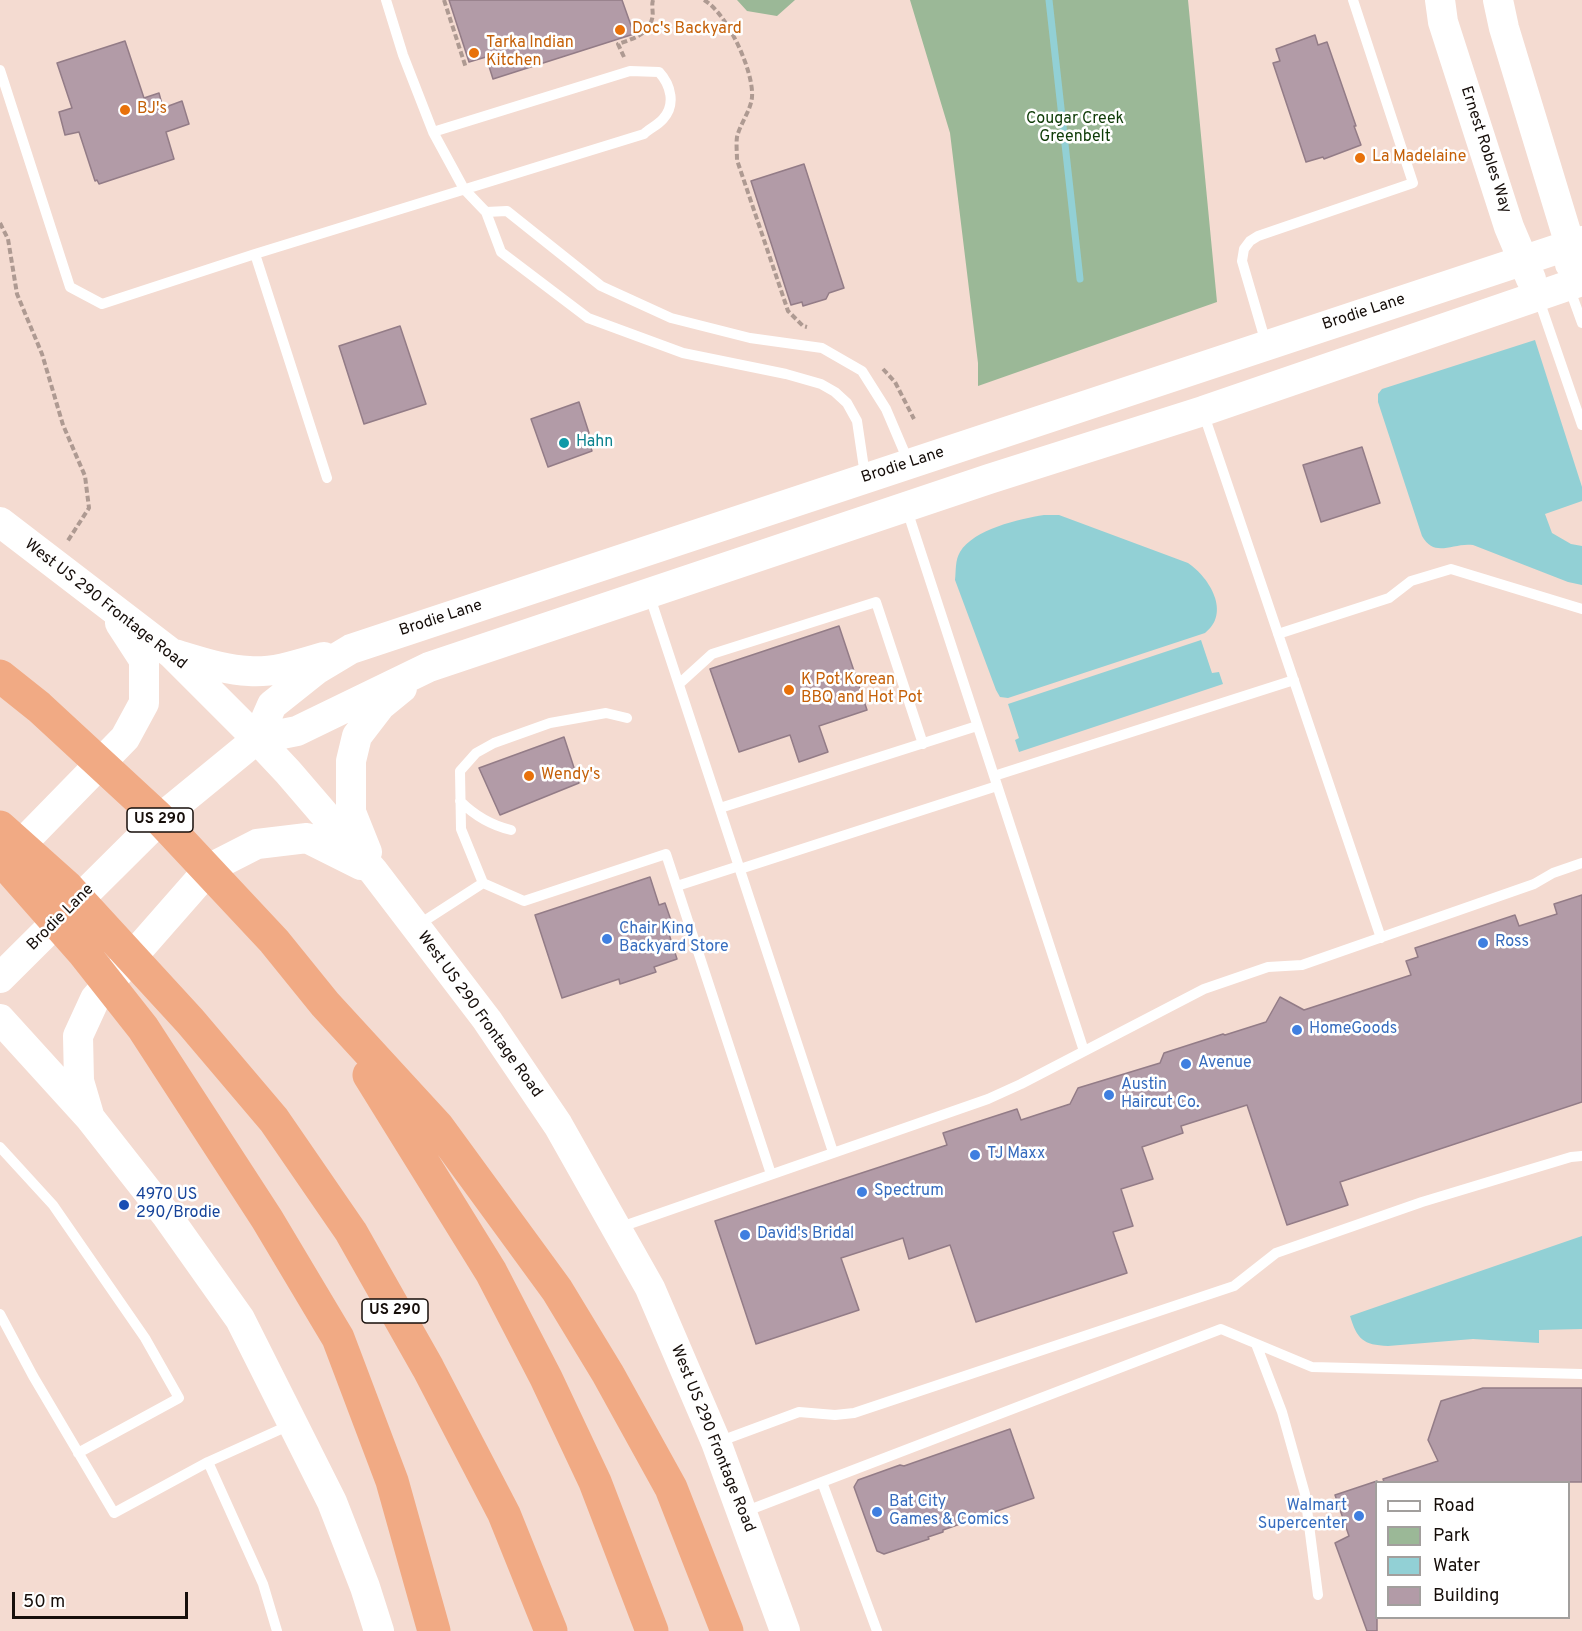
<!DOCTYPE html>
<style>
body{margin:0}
#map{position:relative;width:1582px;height:1631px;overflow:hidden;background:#f4dbd1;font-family:Overpass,sans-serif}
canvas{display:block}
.legend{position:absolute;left:1375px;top:1481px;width:195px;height:138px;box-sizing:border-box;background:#fff;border:2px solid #a29f9d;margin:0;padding:8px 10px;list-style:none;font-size:18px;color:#160e0a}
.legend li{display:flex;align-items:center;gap:12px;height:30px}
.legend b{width:30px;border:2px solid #a29f9d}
.scale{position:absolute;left:12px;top:1592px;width:176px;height:27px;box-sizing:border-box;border:3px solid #160e0a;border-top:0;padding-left:8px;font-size:18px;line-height:21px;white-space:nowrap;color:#160e0a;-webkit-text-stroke:4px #fff;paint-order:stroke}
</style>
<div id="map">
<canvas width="1582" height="1631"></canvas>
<ul class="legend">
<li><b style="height:8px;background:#fff"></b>Road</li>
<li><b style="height:16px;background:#9bb897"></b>Park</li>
<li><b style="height:16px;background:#92d0d5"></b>Water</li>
<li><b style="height:16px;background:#b29ba7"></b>Building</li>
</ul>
<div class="scale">50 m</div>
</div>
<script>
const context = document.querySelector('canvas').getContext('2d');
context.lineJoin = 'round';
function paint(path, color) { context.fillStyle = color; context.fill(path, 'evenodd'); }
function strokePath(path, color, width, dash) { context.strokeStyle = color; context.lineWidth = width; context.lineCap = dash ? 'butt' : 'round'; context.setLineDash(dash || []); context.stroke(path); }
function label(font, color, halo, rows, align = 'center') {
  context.font = font + ' Overpass,sans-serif'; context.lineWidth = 5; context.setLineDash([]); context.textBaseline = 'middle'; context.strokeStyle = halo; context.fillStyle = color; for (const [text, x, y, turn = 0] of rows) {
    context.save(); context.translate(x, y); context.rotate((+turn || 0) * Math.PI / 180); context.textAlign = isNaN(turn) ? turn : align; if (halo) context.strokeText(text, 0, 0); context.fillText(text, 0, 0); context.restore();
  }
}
const green = new Path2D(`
 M737,0H795L777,16L747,11Z
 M910,0H1188L1217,302L978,386V363L950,133Z`);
const water = new Path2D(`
 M1535,340L1582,487V501L1545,514L1552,533L1571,544L1582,546V585L1568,582L1473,545C1453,542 1435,559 1422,536L1378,402V394L1382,389Z
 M1044,515H1059L1188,563C1210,578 1231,613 1205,633L1008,698L1000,697L996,690L955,580C956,571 955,560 960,552C974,529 1019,519 1044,515Z
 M1201,640L1212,673L1219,672L1223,684L1019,752L1015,740L1019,738L1008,704Z
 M1582,1236V1329L1539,1330V1343L1473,1339L1388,1346C1363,1345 1357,1339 1350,1316Z`);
const stream = new Path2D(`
 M1049,0L1080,279`);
const building = new Path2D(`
 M449,0H622L634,34L493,79L486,57L469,62Z
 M1315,35L1318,45L1327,42L1356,126H1354L1361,145L1324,159L1323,157L1306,162L1273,63L1280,61L1276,49Z
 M125,41L144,98L159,93L163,108L182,101L189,124L166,132L174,159L99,184L97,180L95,181L79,132L65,135L59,112L72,108L57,63Z
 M804,164L844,288L829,293L826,299L803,306L802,302L791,305L751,181Z
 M400,326L426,404L364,424L339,346Z
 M579,402L589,433L586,434L592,451L548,467L531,419Z
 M1362,447L1380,503L1321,522L1303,465Z
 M839,626L867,710L819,726L828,752L799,762L790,735L739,752L710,669Z
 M564,737L579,783L500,815L479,768Z
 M650,877L659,905L665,903L675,932L669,934L677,959L654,967L656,972L620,984L619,979L562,998L535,915Z
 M1582,895V1102L1340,1182L1348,1205L1287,1225L1247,1105L1181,1126L1183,1133L1142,1147L1153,1179L1121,1189L1133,1226L1113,1232L1127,1273L976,1322L950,1245L909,1259L903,1238L841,1258L859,1310L756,1344L715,1221L947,1145L943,1133L1017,1109L1021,1120L1070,1104L1078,1088L1160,1063L1164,1053L1223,1034L1225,1035L1266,1022L1280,997L1304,1010L1411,975L1406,961L1418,957L1415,948L1515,915L1519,926L1557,914L1554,904Z
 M1483,1388H1582V1482H1384L1383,1479L1438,1461L1428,1440L1441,1401Z
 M1010,1429L1034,1498L943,1530V1532L928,1537L929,1539L884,1554L877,1551L854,1487L858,1480L900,1465L904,1466Z
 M1377,1481V1631H1367L1335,1543L1349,1536L1335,1495Z`);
const path = new Path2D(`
 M444,0L466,68
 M704,0C727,13 754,71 752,97C751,110 740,124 737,137C736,144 737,153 737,160L788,311L803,326L807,327
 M624,57L618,44C632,39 648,35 652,19C654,13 651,7 653,0
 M0,223L8,239L17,294L42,354L63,425L85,476L89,508L67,542
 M883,369L895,382L914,419`);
const lane = new Path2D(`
 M386,0L403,55L433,132L464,189L486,212L501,252L588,318L683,353L786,374L821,384L835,392L847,403L857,421L865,475
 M0,70L70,287L102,304L255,254L327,478
 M486,212L507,211L601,286L671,318L750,338L822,348L862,371L886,409L909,463
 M255,254L644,134C649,129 658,125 663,119C676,105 671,85 659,72L630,71L433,132
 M1569,287L1582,323
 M1538,297L1582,425
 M1266,343L1242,261L1244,249L1250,241L1258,236L1413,183L1353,0
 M1203,412L1381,938
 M907,510L1084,1051
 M649,594L833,1152
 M1278,634L1389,598L1411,581L1451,569L1582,609
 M679,684L712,654L876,602L923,744
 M994,776L1294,680
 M460,801C475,816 490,825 511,830
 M720,808L977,726
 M740,869L997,786
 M483,883L461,829L460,771L476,753L494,743L550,723L606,713L627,718
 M677,886L739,866
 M418,925L483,883L524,901L666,854L771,1174
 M0,1147L53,1205L145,1338L179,1398L78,1453
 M618,1228L988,1099L1021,1084L1204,989L1268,967L1302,965L1534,884L1553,873L1582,863
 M0,1314L33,1376L114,1513L208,1462L290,1425
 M1256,1344L1282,1412L1305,1494L1318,1595
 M718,1442L799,1412L835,1415L854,1413L1234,1286L1276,1253L1422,1202L1571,1157L1582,1156
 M208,1462L263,1584L277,1631
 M822,1482L1221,1329L1312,1367L1582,1374
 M744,1512L822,1482L877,1631`);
const secondary = new Path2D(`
 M1440,0L1443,22L1509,227L1531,279
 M1498,0L1504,28L1570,245V264
 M0,522L171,653L257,739L288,772L374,872L487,1020L558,1125L650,1288L716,1442L785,1631
 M174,654C199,661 223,670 249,671C274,673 300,664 324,657
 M257,739L297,731L429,667L989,479L1203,411L1582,281
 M367,852L351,812V761L357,736L380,706L402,688
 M4,862L125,738L144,703V660L120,623
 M0,978L163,816L257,739L272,705L316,670L351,649L1582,241
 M0,1019L90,1118L167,1216L240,1319L332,1502L365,1587L379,1631
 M89,1115L79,1081L78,1036L95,999L210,868L257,844L307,838L361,865`);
const highway = new Path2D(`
 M0,676L39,707L157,816L274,941L325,1004L438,1127L557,1290L608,1374L671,1488L727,1631
 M0,827L66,886L190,1021L274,1120L351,1232L428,1368L504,1514L551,1631
 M0,858L83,952L143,1028L267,1219L338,1338L392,1481L434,1631
 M369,1075L491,1272L546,1378L595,1482L652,1631`);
const markers = [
 [620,30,6,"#e8710a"],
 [474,53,6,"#e8710a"],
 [125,110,6,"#e8710a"],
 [1360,158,6,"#e8710a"],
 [564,443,6,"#0f9aa8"],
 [789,690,6,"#e8710a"],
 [529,776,6,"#e8710a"],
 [607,939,6,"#3f7fe0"],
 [1483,943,6,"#3f7fe0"],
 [1297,1030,6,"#3f7fe0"],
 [1186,1064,6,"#3f7fe0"],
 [1109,1095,6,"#3f7fe0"],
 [975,1155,6,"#3f7fe0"],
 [862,1192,6,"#3f7fe0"],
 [124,1205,6,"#1a4fb4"],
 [745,1235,6,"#3f7fe0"],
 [877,1512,6,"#3f7fe0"],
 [1359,1516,6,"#3f7fe0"]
];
const shields = [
 [160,820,66],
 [395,1311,66]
];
const shieldNames = [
 ["US 290",160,820],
 ["US 290",395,1311]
];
const foodNames = [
 ["Doc's Backyard",632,30],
 ["Tarka Indian",486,44],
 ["Kitchen",486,62],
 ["BJ's",137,110],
 ["La Madelaine",1372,158],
 ["K Pot Korean",801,681],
 ["BBQ and Hot Pot",801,699],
 ["Wendy's",541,776]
];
const parkNames = [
 ["Cougar Creek",1075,120],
 ["Greenbelt",1075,138]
];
const streetNames = [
 ["Ernest Robles Way",1485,150,72],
 ["Brodie Lane",1364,313,-18],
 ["Brodie Lane",903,466,-18],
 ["West US 290 Frontage Road",105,605,38],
 ["Brodie Lane",441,619,-18],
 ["Brodie Lane",61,918,-45],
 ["West US 290 Frontage Road",479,1015,54],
 ["West US 290 Frontage Road",712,1439,68]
];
const cultureNames = [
 ["Hahn",576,443]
];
const shopNames = [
 ["Chair King",619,930],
 ["Backyard Store",619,948],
 ["Ross",1495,943],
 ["HomeGoods",1309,1030],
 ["Avenue",1198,1064],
 ["Austin",1121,1086],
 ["Haircut Co.",1121,1104],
 ["TJ Maxx",987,1155],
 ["Spectrum",874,1192],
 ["David's Bridal",757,1235],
 ["Bat City",889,1503],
 ["Games & Comics",889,1521],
 ["Walmart",1347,1507,"right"],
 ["Supercenter",1347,1525,"right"]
];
const transitNames = [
 ["4970 US",136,1196],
 ["290/Brodie",136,1214]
];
paint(green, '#9bb897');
paint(water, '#92d0d5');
strokePath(stream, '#92d0d5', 7);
paint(building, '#b29ba7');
strokePath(building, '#937c87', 1.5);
strokePath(path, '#ae9a92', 4, [6, 3]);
strokePath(lane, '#fff', 10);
strokePath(secondary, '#fff', 30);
strokePath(highway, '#f1aa84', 33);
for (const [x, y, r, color] of markers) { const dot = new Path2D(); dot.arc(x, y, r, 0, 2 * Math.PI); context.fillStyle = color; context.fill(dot); strokePath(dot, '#fff', 2); }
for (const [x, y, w] of shields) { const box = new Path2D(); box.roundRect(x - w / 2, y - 12, w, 24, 4.5); context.fillStyle = '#fff'; context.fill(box); strokePath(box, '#160e0a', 1.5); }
label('bold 15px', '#160e0a', null, shieldNames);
label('16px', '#c56008', '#fff', foodNames, 'left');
label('16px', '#0e3b06', '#fff', parkNames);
label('16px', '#160e0a', '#fff', streetNames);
label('16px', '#0d838f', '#fff', cultureNames, 'left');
label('16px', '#366cbe', '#fff', shopNames, 'left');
label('16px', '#164399', '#fff', transitNames, 'left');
</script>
